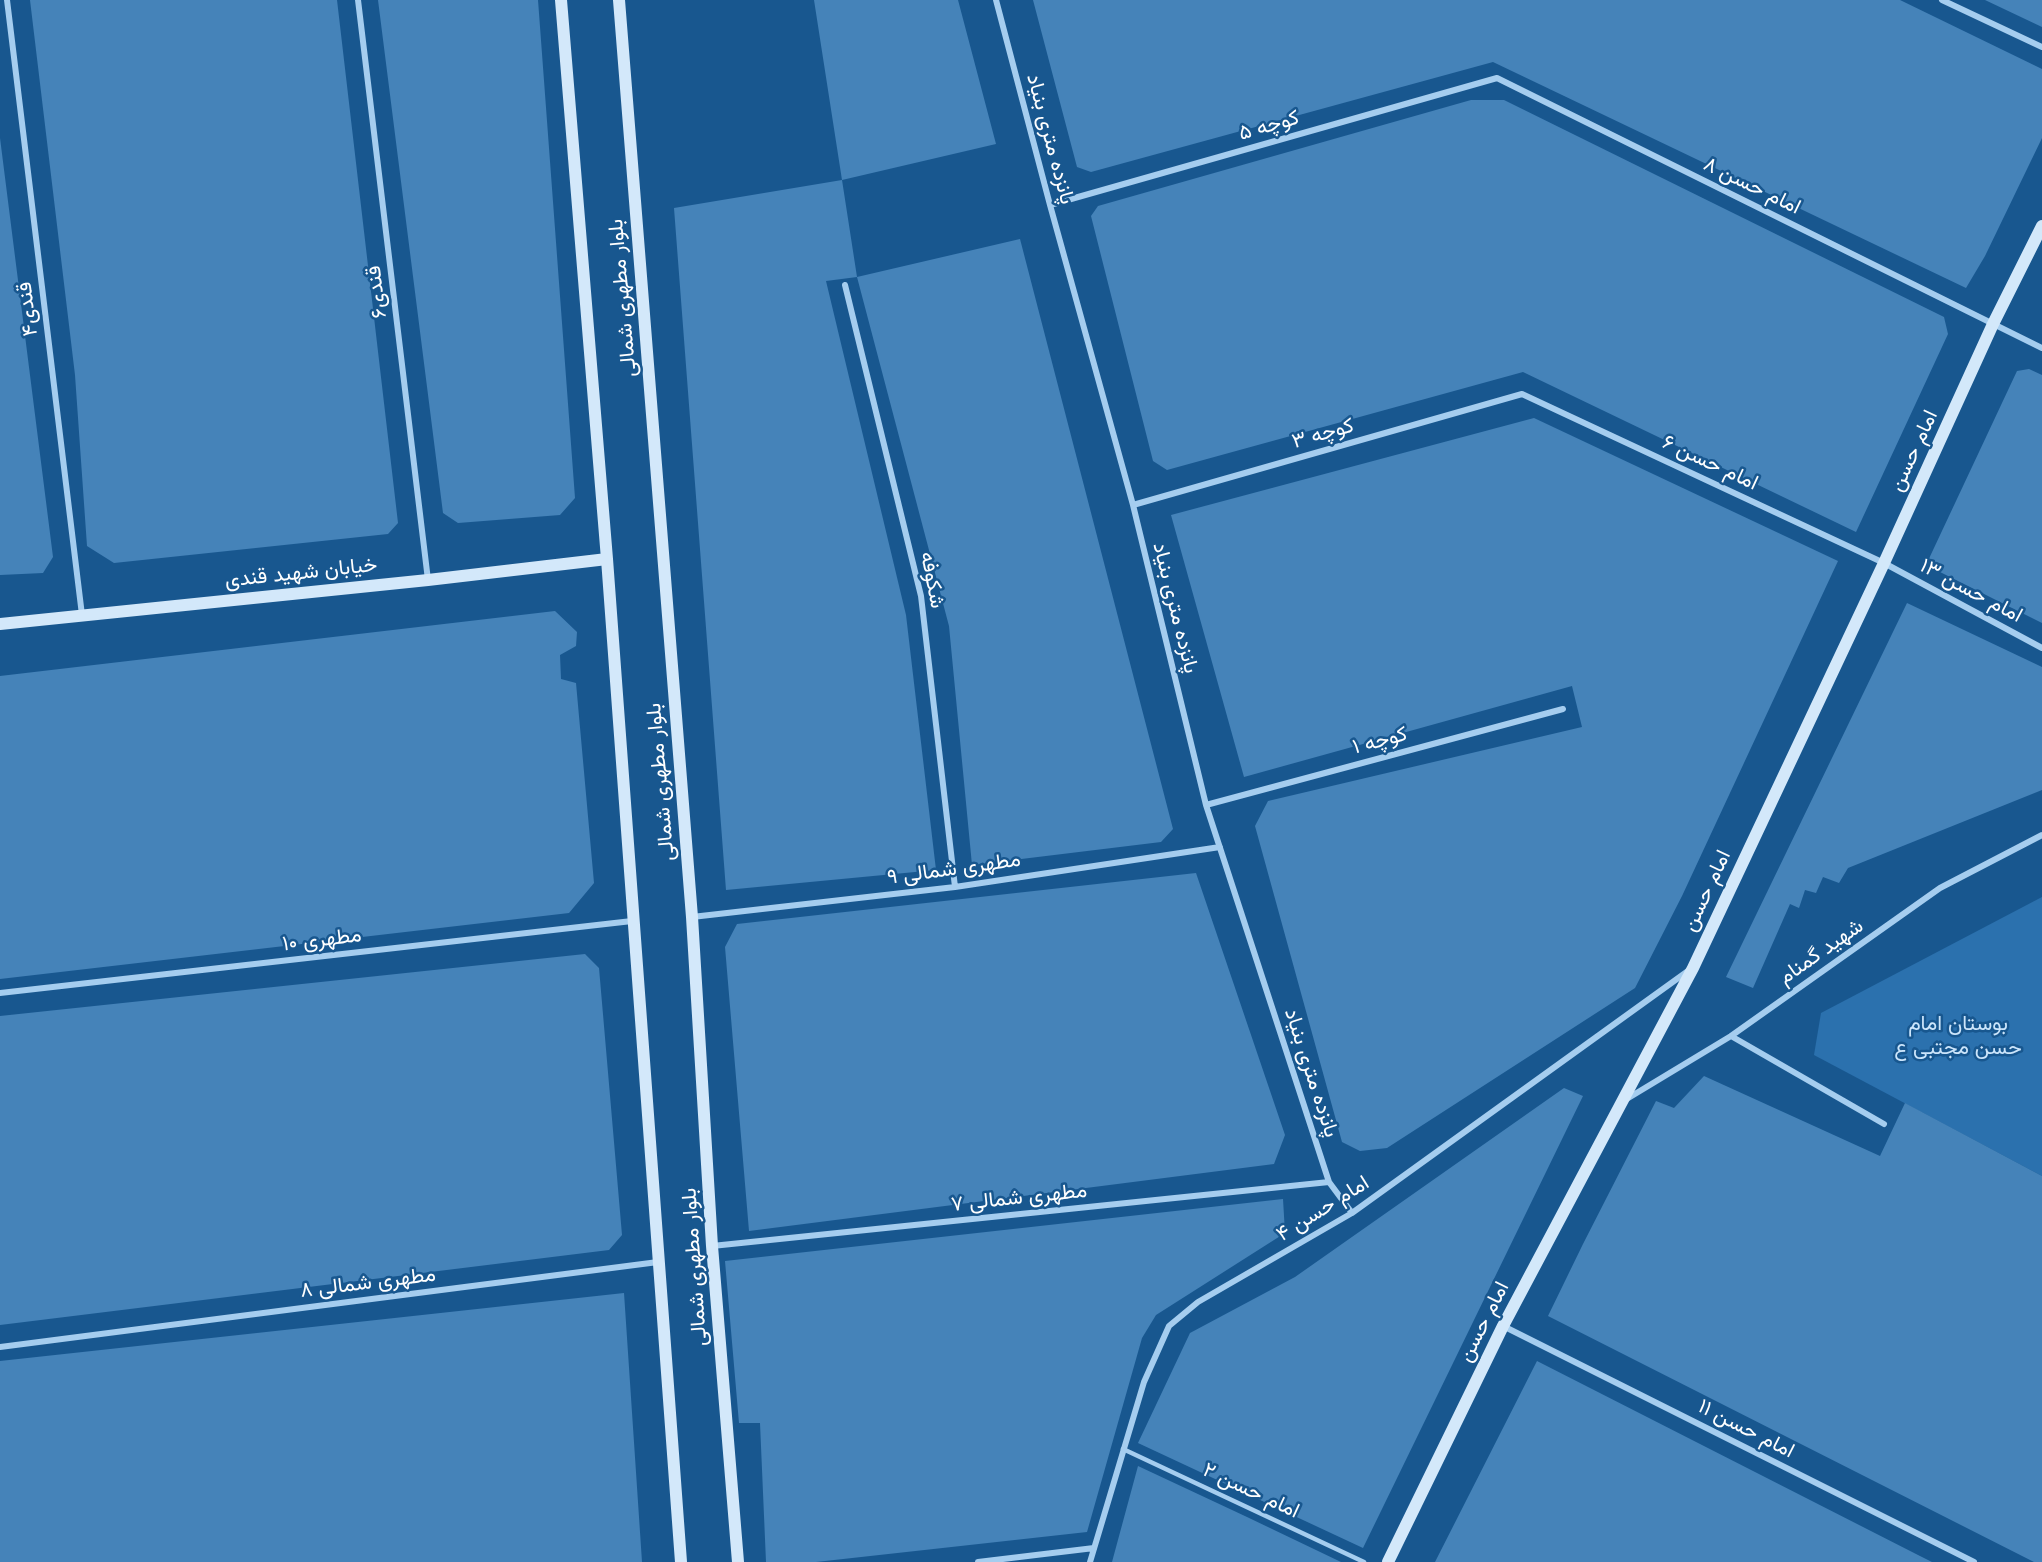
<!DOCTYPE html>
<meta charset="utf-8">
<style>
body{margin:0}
canvas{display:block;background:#18578f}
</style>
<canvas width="2042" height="1562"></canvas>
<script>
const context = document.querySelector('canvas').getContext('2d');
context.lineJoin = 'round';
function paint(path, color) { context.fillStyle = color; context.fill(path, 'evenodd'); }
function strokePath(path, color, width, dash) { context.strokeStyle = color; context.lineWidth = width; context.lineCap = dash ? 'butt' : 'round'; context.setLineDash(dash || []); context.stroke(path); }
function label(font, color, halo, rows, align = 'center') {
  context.font = font + ' Arial,Vazirmatn,sans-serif'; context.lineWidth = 5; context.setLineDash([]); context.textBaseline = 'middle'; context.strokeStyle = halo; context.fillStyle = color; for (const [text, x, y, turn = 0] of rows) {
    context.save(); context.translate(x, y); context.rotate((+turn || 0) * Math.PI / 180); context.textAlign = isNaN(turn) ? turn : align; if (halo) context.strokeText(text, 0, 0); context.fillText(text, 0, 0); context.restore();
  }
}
const green = new Path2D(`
 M2042,897V1176L1814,1055L1821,1013Z`);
const building = new Path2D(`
 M30,0H337L398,523L388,534L114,563L87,546L75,375Z
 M378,0H538L575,498L560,515L458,523L443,513Z
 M814,0H958L996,144L842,180L857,277L1020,239L1173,829L1161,842L972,865L949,626L857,277L826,281L906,615L936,870L726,890L674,208L842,180Z
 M1033,0H1900L2042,69V138L1985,256L1966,288L1493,62L1091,172L1077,167Z
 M1985,0H2042V27Z
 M1471,100H1504L1944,317L1948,334L1856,532L1523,372L1167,470L1153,461L1091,216L1098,206Z
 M0,138L53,557L43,573L0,575Z
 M2029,369L2042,375V623L1926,565L2017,371Z
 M1534,418L1838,561L1682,896L1635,988L1387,1148L1360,1151L1342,1142L1255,826L1268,801L1582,727L1572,686L1244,777L1171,515Z
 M1907,603L2042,667V790L1848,868L1839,883L1823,877L1816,893L1805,890L1799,908L1790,904L1753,988L1726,977Z
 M555,611L577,632L576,646L560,655L561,679L576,683L594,883L569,913L0,979V676Z
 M1196,873L1285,1135L1274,1164L749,1231L725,947L737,924Z
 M585,954L599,968L622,1235L609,1250L0,1325V1016Z
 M1704,1076L1880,1156L1905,1103L2042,1176V1562H2034L1548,1316L1583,1244L1656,1101L1674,1108Z
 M1564,1088L1583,1096L1363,1548L1138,1443L1190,1333L1295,1277Z
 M1283,1199L1285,1233L1156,1315L1142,1338L1087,1532L816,1562H766L760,1423H739L725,1261Z
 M624,1293L642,1562H0V1361Z
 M1537,1361L1918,1555L1932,1562H1435Z
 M1138,1466L1247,1517L1341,1562H1112Z`);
const lane = new Path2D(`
 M1123,1449L1364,1562`);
const street = new Path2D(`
 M7,0L82,615
 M358,0L428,580
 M996,0L1050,205L1133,505L1206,805L1329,1182L1352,1213
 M1942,0L2042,47
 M1050,205L1497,78L2042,348
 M845,285L921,596L955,887
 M1133,505L1522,394L1884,563L2042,648
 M1206,805L1563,709
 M692,917L955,887L1220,847
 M0,993L632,921
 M1731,1036L1884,1124
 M1625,1100L1731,1036L1940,888L2042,835
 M712,1246L1329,1182
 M1503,1326L1974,1562
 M0,1347L658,1262
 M978,1562L1094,1548
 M1090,1562L1144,1382L1169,1326L1198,1302L1352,1213L1688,971`);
const secondary = new Path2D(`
 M561,0L607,559L681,1562
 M619,0L692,917L712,1246L738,1562
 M0,624L428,580L607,559
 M1388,1562L1503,1326L1693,968L1884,563L1993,324L2042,226`);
const streetNames = [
 ["کوچه ۵",1269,126,-16],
 ["پانزده متری بنیاد",1050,139,75],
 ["امام حسن ۸",1752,186,26],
 ["قندی۶",377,292,-97],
 ["بلوار مطهری شمالی",623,298,-95],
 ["قندی۴",28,309,-97],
 ["کوچه ۳",1323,434,-16],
 ["امام حسن",1914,451,-65],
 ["امام حسن ۶",1710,463,25],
 ["خیابان شهید قندی",301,573,-6],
 ["شکوفه",932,580,79],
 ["امام حسن ۱۳",1971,591,28],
 ["پانزده متری بنیاد",1175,608,76],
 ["کوچه ۱",1380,741,-15],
 ["بلوار مطهری شمالی",661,782,-95],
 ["مطهری شمالی ۹",954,869,-8],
 ["امام حسن",1707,891,-65],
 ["مطهری ۱۰",322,940,-7],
 ["شهید گمنام",1821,952,-35],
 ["پانزده متری بنیاد",1311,1073,72],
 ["مطهری شمالی ۷",1019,1198,-6],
 ["امام حسن ۴",1323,1209,-32],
 ["بلوار مطهری شمالی",695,1267,-94],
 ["مطهری شمالی ۸",368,1283,-7],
 ["امام حسن",1484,1322,-63],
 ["امام حسن ۱۱",1746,1429,27],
 ["امام حسن ۲",1251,1491,25]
];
const parkNames = [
 ["بوستان امام",1958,1024],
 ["حسن مجتبی ع",1958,1048]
];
paint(green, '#2b71ae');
paint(building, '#4583b9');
strokePath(lane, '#a5cdef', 4.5);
strokePath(street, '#a5cdef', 6);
strokePath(secondary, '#d3e8fa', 12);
label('21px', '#fff', '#18578f', streetNames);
label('21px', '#cce5fb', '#18578f', parkNames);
</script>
